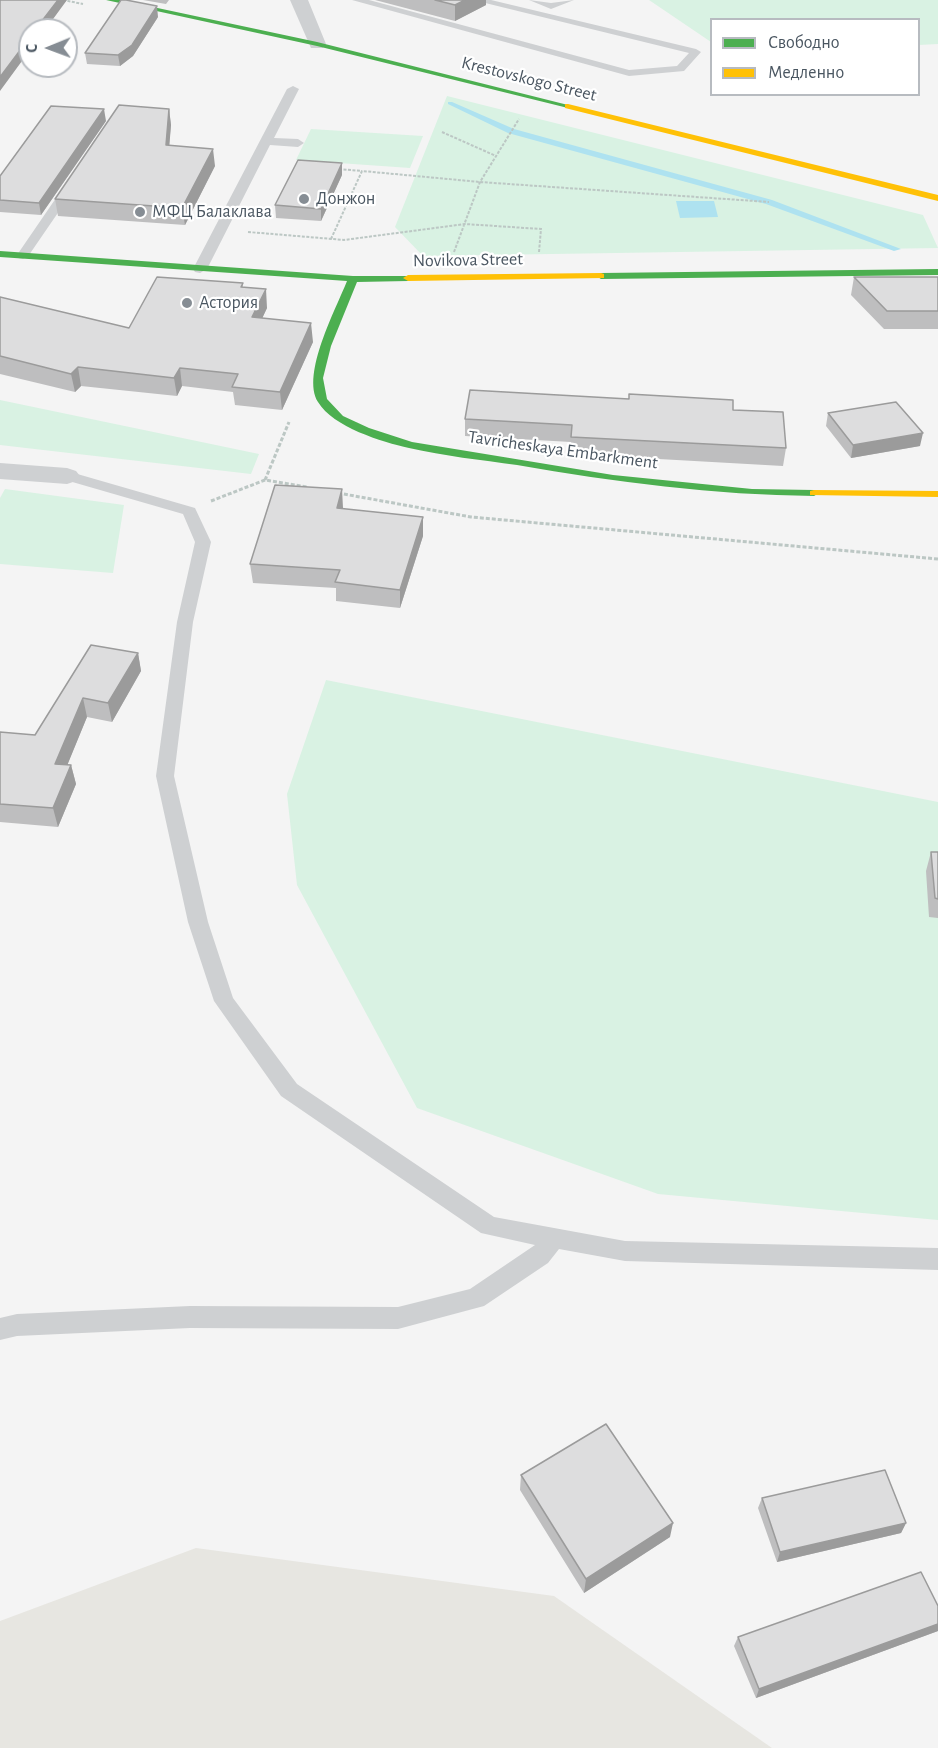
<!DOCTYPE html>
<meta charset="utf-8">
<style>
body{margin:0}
#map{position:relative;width:938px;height:1748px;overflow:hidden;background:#f4f4f4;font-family:"Alegreya Sans",sans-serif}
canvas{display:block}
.legend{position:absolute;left:710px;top:18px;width:210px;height:78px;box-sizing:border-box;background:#fff;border:2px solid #b7bbc0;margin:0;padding:8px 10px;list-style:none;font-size:18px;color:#4a5661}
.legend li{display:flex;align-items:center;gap:12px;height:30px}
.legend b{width:30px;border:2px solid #b7bbc0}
.north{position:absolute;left:18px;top:18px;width:60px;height:60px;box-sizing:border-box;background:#fff;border:2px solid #b7bbc0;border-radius:50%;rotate:269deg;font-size:16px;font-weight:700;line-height:24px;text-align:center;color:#4a5661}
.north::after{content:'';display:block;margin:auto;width:21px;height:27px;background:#868d94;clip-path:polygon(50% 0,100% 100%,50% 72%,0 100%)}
</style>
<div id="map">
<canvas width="938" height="1748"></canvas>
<ul class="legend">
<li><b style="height:8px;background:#4caf50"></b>Свободно</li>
<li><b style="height:8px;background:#ffc107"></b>Медленно</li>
</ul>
<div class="north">С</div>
</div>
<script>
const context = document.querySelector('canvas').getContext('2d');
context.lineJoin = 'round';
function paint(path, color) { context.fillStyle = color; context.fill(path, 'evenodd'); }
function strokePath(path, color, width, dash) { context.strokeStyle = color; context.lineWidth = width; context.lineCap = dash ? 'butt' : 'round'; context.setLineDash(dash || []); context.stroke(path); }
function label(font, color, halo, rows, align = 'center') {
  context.font = font + ' "Alegreya Sans",sans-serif'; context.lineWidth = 4.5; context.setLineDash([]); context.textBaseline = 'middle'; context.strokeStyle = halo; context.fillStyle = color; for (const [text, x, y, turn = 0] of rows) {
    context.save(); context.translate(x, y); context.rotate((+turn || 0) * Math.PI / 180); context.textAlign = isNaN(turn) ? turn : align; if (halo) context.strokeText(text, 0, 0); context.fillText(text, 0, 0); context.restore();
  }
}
const green = new Path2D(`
 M649,0H938V44L919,45L918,20H712L711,42Z
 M447,96L923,215L938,248L423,256L395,227Z
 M311,129L423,136L410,168L296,160Z
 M0,400L259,454L251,474L0,445Z
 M5,489L124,505L113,573L0,564V498Z
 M326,680L938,802V1220L658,1194L417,1108L297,885L287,794Z`);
const sand = new Path2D(`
 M196,1548L554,1596L772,1748H0V1621Z`);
const water = new Path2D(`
 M676,201H714L718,217L680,218Z`);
const stream = new Path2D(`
 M448,102H452L514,129L772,200L901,249L894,251L766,204L508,133L448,104Z`);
const pathFar1 = new Path2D(`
 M63,0L83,4
 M442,132L496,156
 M339,169L362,171
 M248,232L344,240L465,224L541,229V227
 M331,239L362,171L480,182L769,202
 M454,252L480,182L519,119
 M539,252L541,229`);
const path = new Path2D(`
 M265,480L289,422
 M338,493L471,517L938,559
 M211,501L265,480L307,487`);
const lane = new Path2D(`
 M352,0H369L629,70L677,66L689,53L473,0H491L696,49L701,52L684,71L629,76Z
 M529,0L551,3L574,0L551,9Z
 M293,86L299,89L274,138L298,139L304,143L298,147L270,145L207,269L200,273L195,272L193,269L287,89Z
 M71,181L77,185L29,255L23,259L18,258L17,255L67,182Z
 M67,471L195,508L211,542L193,622L174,776L208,922L233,998L297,1084L494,1217L625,1241L938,1248V1270L625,1261L559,1249L548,1263L484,1306L398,1329L190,1328L17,1336L0,1340V1318L17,1314L190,1306L398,1307L470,1289L535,1245L481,1233L281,1096L214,1001L188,922L156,776L177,622L195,542L183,514L62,479L59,476Z`);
const street = new Path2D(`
 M290,0H308L326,44L323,48H311Z
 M0,463L67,468L76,471L80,476L76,481L67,484L0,479Z`);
const fast = new Path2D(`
 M106,0H120L317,42L572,106L568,108L317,46Z
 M0,251L353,276H411V280L408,281L357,282L331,346L323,378L327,399L343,416L369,428L412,442L613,475L752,489L814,490L819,493L814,496C714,495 615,482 517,465C481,460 444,456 409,448C382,442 333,427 318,402C301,374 336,309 347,281L0,257Z
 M938,269V275L601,279L596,276L601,273Z`);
const slow = new Path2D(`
 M568,104L938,195V201L565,108V104Z
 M601,273L604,274V278L408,281L403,278L408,275Z
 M814,490L938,491V497L810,495V491Z`);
const wall = new Path2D(`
 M143,0H169L166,4Z
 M375,0H486V5L455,21Z
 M158,17L133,56L120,66L87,64L85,53Z
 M169,109L171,125L169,145L215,166L185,225L58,216L55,199Z
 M106,121L41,215L0,212V176Z
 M342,175L321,221L276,218L275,205Z
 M854,277H938V329H884L851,295Z
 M243,283V288L267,308L262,318L313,342L282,410L235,405L233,392L182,386L177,396L81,386L75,392L0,374V297L129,328Z
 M733,410L786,448L783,466L570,454L571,442L465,436V419Z
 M828,413L920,446L851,458L826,426Z
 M343,508V509L423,536L400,608L336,601V588L253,583L250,564Z
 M138,653L141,671L112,722L87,717L67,765H71L76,784L58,827L0,822V732L35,735Z
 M931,852H938V918L929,917L926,871Z
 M521,1475L670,1537L584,1593L520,1490Z
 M762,1498L906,1523L901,1533L777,1562L758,1508Z
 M938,1606V1631L756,1698L734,1646L738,1637Z`);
const shadedWall = new Path2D(`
 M58,0H67L45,30H35Z
 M465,0H486V5L455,21V5Z
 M157,6L158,17L133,56L120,66L118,55Z
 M30,37V50L0,91V77Z
 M104,109L106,121L41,215L39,203Z
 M169,109L171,125L168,162L166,145Z
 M213,149L215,166L185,225L182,208Z
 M342,163V175L321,221V209Z
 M266,289L267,308L254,336L252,317Z
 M311,323L313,342L282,410L280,392Z
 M78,367L81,386L75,392L71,374Z
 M180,368L182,386L177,396L174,378Z
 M923,433L920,446L851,458L853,445Z
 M342,489L343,508L338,527L337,508Z
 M423,517V536L400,608V590Z
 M138,653L141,671L112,722L108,703Z
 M83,698L87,717L60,783L55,764Z
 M71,765L76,784L58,827L53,808Z
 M673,1523L670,1537L584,1593L586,1579Z
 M906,1523L901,1533L777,1562L780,1552Z
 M938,1624V1631L756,1698L759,1689Z`);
const building = new Path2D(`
 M0,0H58L35,30H30V37L0,77Z
 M121,0H126L157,6L132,45L118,55L85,53Z
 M435,0H465L455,5Z
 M119,105L169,109L166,145L213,149L182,208L55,199Z
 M51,106L104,109L39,203L0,200V176Z
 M298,160L342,163L321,209L275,205Z
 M157,277L243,283L241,287L266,289L252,317L311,323L280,392L232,387L238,374L180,368L174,378L78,367L71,374L0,356V297L129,328Z
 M854,277H938V311H887Z
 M470,390L629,399V394L733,400V410L783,412L786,448L571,437L572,425L465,419Z
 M896,402L923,433L853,445L828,413Z
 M275,485L342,489L337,508L423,517L400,590L335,582L340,570L250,564Z
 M91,645L138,653L108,703L83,698L55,764L71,765L53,808L0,804V732L35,735Z
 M931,852H938V899L935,898Z
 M606,1424L673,1523L586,1579L521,1475Z
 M885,1470L906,1523L780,1552L762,1498Z
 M921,1572L938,1606V1624L759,1689L738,1637Z`);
const markers = [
 [304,199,6,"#868d94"],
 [140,212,6,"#868d94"],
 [187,303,6,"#868d94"]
];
const farStreetnames = [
 ["Krestovskogo Street",529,79,14],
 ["Novikova Street",468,260,-1],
 ["Tavricheskaya Embarkment",563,450,8]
];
const farPoinames = [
 ["Донжон",316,199],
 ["МФЦ Балаклава",152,212],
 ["Астория",199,303]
];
paint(green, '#d9f2e3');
paint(sand, '#e7e6e1');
paint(water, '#aee2f0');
paint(stream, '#aee2f0');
strokePath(pathFar1, '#bcc7c4', 2, [3, 1.5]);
strokePath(path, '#bcc7c4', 3, [4, 2]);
paint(lane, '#ced0d2');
paint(street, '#ced0d2');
paint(fast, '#4caf50');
paint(slow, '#ffc107');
paint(wall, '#bebebf');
paint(shadedWall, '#9b9b9b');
paint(building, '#ddddde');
strokePath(building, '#9b9b9b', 1.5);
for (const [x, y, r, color] of markers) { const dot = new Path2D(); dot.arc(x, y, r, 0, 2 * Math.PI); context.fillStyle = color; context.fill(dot); strokePath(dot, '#fff', 2); }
label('18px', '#4a5661', '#fff', farStreetnames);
label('18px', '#4a5661', '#fff', farPoinames, 'left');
</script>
